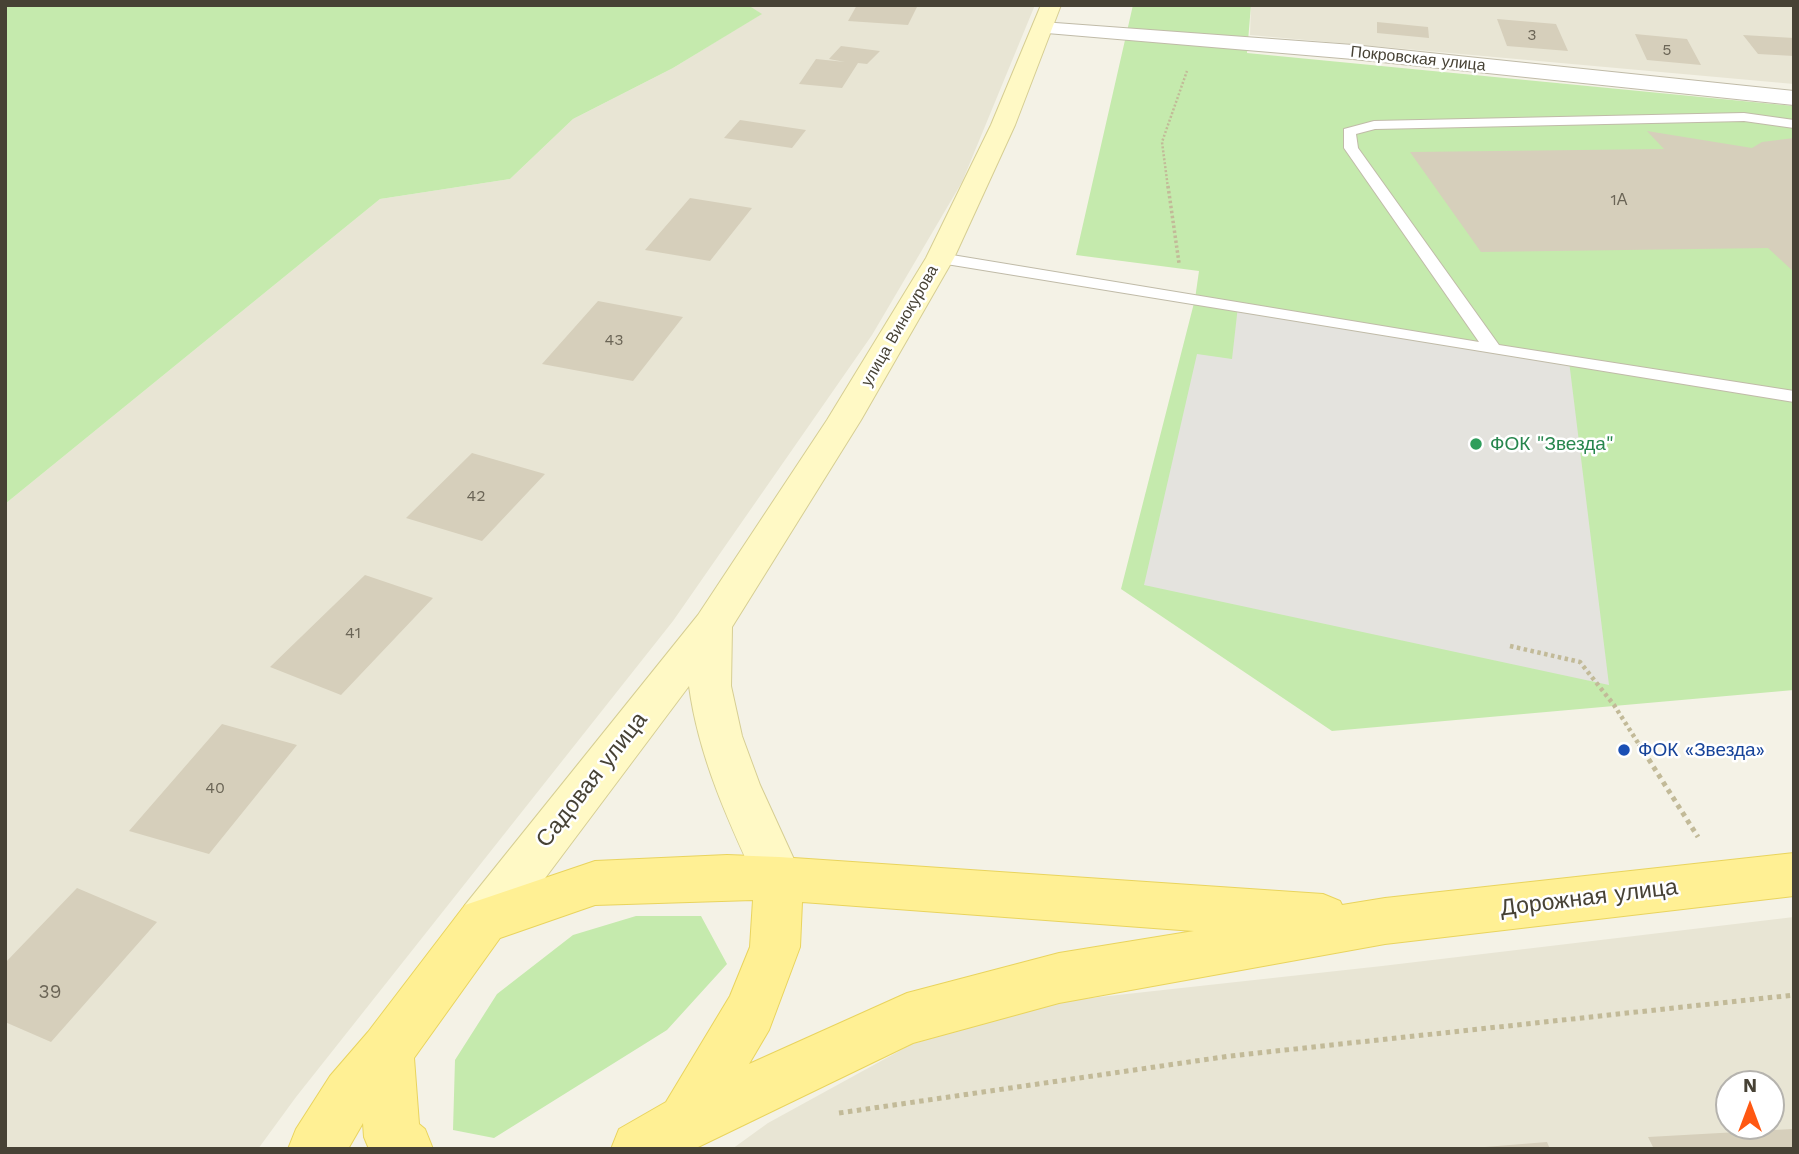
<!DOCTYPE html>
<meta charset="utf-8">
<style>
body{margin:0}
#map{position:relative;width:1799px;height:1154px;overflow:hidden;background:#f4f2e6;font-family:"Work Sans",sans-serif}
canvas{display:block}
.frame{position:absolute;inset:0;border:7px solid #474235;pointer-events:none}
.north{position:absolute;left:1715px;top:1070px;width:70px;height:70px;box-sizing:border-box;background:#fff;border:2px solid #b5b3ae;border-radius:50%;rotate:0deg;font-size:19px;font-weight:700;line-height:28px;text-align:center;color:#474235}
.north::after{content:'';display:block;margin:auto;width:24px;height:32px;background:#ff5812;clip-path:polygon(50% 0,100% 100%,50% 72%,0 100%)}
</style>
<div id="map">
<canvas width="1799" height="1154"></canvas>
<div class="frame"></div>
<div class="north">N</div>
</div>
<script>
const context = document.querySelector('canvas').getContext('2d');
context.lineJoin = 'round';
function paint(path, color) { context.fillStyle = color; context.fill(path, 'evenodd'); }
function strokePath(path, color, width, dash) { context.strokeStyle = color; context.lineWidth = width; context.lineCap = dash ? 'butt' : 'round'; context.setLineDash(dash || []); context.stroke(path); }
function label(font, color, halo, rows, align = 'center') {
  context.font = font + ' "Work Sans",sans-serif'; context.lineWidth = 5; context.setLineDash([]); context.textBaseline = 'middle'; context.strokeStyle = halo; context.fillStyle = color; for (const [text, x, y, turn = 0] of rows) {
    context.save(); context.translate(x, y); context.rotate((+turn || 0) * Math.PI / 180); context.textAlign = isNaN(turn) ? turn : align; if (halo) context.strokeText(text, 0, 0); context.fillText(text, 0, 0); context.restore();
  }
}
const residential = new Path2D(`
 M748,5H1035L962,182L872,335L673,621L296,1097L258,1149H5V504L380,199L510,179L573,119L673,68L761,14Z
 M1251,5H1794V84L1250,35Z
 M1794,917V1149H732L768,1123L912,1044L1063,1001L1382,966ZM1729,1084H1771V1126H1729Z`);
const green = new Path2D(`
 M5,5H748L762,14L673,68L573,119L510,179L380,199L5,504Z
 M1133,5H1251L1247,53L1794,106V690L1332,731L1121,589L1195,299L1199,271L1076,255Z
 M636,916H701L727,964L667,1030L494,1138L453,1130L455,1060L497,994L573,935Z`);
const parking = new Path2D(`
 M1238,306L1569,361L1609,685L1144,585L1197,354L1232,359Z`);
const building = new Path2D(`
 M857,5H918L908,25L848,21Z
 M1497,19L1556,24L1568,51L1507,46Z
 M1377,22L1428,27L1429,38L1377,33Z
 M1635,34L1687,39L1701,65L1647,60Z
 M1743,35L1794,38V56L1758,54Z
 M841,46L880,51L867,64L858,63L842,88L799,84L816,59L845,62L829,59Z
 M740,120L806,130L792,148L724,138Z
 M1647,131L1752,148L1762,142L1794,138V272L1768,248L1481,252L1410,152L1664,149Z
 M690,198L752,208L710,261L645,250Z
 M598,301L683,317L633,381L542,364Z
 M472,453L545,474L482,541L406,518Z
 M365,575L433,598L341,695L270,667Z
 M222,724L297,745L209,854L129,831Z
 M77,888L157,922L51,1042L5,1022V963Z
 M1792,1129L1794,1149H1654L1648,1137Z
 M1547,1142L1550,1149H1485V1147Z`);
const pathFar3 = new Path2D(`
 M1168,188L1162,142L1187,71`);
const pathFar2 = new Path2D(`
 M1168,186L1179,263`);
const pathFar1 = new Path2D(`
 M1510,646L1580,662L1614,705L1640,746`);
const path = new Path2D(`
 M1639,744L1698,837
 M839,1113L1230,1056L1794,995`);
const service = new Path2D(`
 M1744,113L1794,120V128L1744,121L1375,129L1356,134L1358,148L1499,345L1794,391V402L940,263L932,258L940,253L1479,342L1344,148V129L1374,121Z`);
const minor = new Path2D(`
 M1042,22L1353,45L1794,91V105L1353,59L1035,32L1032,28L1035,24Z`);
const secondary = new Path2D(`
 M1041,5H1061L1015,125L954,258L861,420L732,627L731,686L742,736L760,785L803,879L796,894L779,901L762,894C731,827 699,760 689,686L501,937L483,944L465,937L458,921L465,905L698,615L827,420L926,258L991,125Z`);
const primary = new Path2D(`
 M1794,853V896L1385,944L1059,1003L913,1043L694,1149H611L619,1129L666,1102L730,996L750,947L753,900L595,905L500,938L414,1058L419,1124L425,1129L433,1149H369L364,1137L363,1123L348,1149H288L296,1129L330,1076L368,1032L465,905L595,861L727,855L779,857L1323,894L1340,901L1342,905L1385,898ZM802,902L1194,931L1059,953L907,993L749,1064L769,1030L800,947Z`);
const markers = [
 [1476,444,7,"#2e9e5b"],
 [1624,750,7,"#1a4fb4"]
];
const numberNames = [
 ["3",1532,35],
 ["5",1667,50],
 ["1А",1619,200],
 ["43",614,340],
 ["42",476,496],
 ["41",353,633],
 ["40",215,788]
];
const farStreetnames = [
 ["Покровская улица",1418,59,6],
 ["улица Винокурова",900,326,-60]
];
const leisureNames = [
 ["ФОК \"Звезда\"",1490,444]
];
const transitNames = [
 ["ФОК «Звезда»",1638,750]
];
const nearNumbernames = [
 ["39",50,992]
];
const nearStreetnames = [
 ["Садовая улица",592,780,-52],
 ["Дорожная улица",1589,898,-7]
];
paint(residential, '#e8e5d4');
paint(green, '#c5eaad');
paint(parking, '#e4e3de');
paint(building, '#d6cfbb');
strokePath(service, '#c0bba8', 2);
strokePath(minor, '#c0bba8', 2);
strokePath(secondary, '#d6ce93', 2);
strokePath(primary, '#e9d45e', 2);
strokePath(pathFar3, '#c2ba98', 2.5, [2, 2]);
strokePath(pathFar2, '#c2ba98', 3.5, [2.5, 2.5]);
strokePath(pathFar1, '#c2ba98', 4.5, [3.5, 3.5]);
strokePath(path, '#c2ba98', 5, [4.5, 4.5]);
paint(service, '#fff');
paint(minor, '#fff');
paint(secondary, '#fff9c5');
paint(primary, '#fff094');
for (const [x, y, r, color] of markers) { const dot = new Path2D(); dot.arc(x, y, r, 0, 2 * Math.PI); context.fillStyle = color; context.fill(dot); strokePath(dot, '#fff', 2.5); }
label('16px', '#6b6556', null, numberNames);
label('16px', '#474235', '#fff', farStreetnames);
label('19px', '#27864d', '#fff', leisureNames, 'left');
label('19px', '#164399', '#fff', transitNames, 'left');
label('19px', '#6b6556', null, nearNumbernames);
label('23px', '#474235', '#fff', nearStreetnames);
</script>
